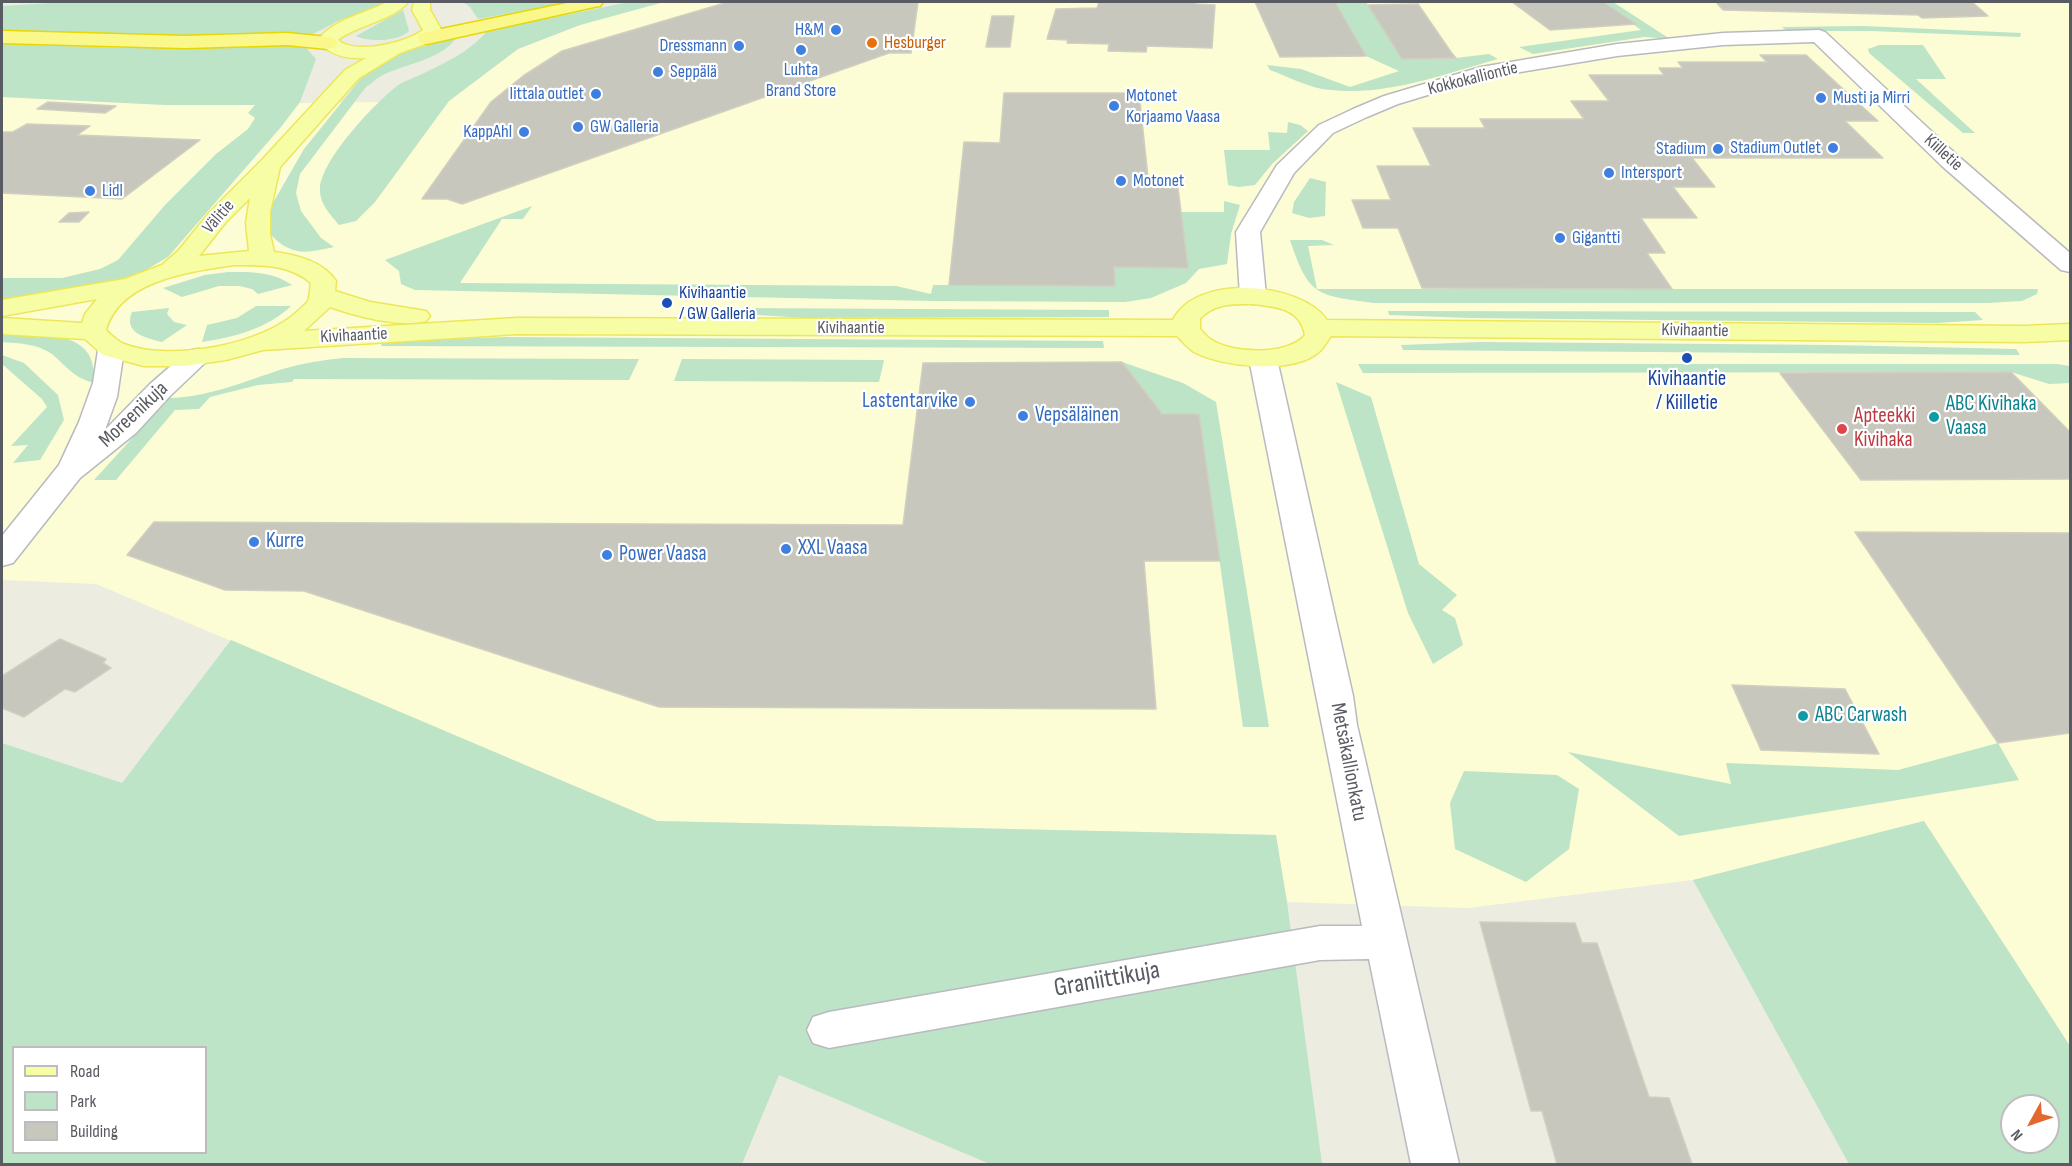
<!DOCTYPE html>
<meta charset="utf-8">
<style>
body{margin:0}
#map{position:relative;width:2072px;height:1166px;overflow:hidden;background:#ecece1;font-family:"Sofia Sans Condensed",sans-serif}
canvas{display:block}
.frame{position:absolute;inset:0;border:3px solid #595b62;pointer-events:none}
.legend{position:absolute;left:12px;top:1046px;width:195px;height:108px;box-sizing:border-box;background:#fff;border:2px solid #bdbdc0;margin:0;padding:8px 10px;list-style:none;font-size:18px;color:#595b62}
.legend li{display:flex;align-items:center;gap:12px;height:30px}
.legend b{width:30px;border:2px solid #bdbdc0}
.north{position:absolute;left:2000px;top:1094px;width:60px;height:60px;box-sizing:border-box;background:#fff;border:2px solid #bdbdc0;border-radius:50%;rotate:230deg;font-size:16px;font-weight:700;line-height:24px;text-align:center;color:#595b62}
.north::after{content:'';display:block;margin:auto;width:21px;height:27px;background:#e4682e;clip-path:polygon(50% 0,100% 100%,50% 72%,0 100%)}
</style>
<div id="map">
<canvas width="2072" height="1166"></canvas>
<div class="frame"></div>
<ul class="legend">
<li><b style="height:8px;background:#f6fda5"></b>Road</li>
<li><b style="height:16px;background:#bde4c6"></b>Park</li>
<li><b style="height:16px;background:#c7c7bd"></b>Building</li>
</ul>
<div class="north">N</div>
</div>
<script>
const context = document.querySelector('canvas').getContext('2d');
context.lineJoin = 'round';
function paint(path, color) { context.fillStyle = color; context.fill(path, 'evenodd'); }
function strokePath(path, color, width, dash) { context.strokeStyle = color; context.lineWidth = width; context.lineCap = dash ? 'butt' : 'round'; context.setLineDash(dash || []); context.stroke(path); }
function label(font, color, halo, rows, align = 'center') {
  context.font = font + ' "Sofia Sans Condensed",sans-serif'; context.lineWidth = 4.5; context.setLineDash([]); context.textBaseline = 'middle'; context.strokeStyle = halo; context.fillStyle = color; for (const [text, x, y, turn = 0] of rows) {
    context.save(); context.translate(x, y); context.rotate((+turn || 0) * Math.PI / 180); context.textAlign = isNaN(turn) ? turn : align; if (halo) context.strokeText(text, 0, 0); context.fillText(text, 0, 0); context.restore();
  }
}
const commercial = new Path2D(`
 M664,2H2070V1046L1924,821L1693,880L1468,908L1287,902L1275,835L657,821L96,584L2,580V97L166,105L449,101L518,49L580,25Z`);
const green = new Path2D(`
 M68,2H383L375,8L340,20L311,35L133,37L2,33V6Z
 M463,2H572L478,19L470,7Z
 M629,2H664L580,25L518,49L449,101L375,202L356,221L339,225C330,214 319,203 320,188C322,159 374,104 397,86C404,81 414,78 422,74C445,63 471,51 487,31Z
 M1335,2H1366L1403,59L1456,58L1489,54L1498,59C1444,74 1388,96 1331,90C1311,89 1289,77 1270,70L1267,65L1301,69L1350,87L1399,71L1366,56Z
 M1603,2H1613L1670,39L1644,37L1533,54L1519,47L1641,30Z
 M403,10L409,31C398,42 369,42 356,36Z
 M1864,26L2021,33L2020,37L1871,31H1787L1782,27Z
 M456,38C441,60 404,64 381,76C376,79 371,84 366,87L300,174L296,193L301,211L321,238L334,247C306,253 292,257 270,234V208L304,149L371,66L393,54Z
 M2,44L127,48L277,44L306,48L316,59L300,102L281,127L168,257L139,274L118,281L33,298L2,301V278H62L100,269L118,260L165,205L216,154L248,129L255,118L248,113L255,105H166L2,97Z
 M1879,45H1923L1946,79H1916L1975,133H1963L1869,53L1868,49Z
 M1288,122L1300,125L1308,131L1272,164L1255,185L1239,187L1228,185L1224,150H1270L1268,132L1287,133Z
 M1310,178L1326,182L1325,216L1309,218L1292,213L1294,202Z
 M1224,201L1240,205L1231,234L1227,264L1199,269L1186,283L1151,298L1125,302L932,301L415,290L401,284L399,271L385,260L532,206L523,219H502L460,283L896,286L931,294L933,285H949L1114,286V267L1188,268L1180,212H1224Z
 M1290,240H1322L1334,245L1308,246L1317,289H2038L2037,294L2022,301L1988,303H1373C1317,295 1309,297 1290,240Z
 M228,272C251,272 272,271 292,285L258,294L252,289L239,286H219L182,297L163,288L205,275Z
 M256,306H291C266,329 235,337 202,342L207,325L237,318Z
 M169,308L167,314L174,322L187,325L162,342C146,338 123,333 132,312Z
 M731,308L1109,310V317L803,318L728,313Z
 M1388,311L1975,312L1983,320L1937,323L1470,318L1389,315Z
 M2,335C26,335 75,330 89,355C94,364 94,374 94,383C74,378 67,367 52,354C38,344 18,343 2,342Z
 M505,337L1103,341L1104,348L381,346L383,341Z
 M1481,342L1832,345L2016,349L2020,355L1403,350L1401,345Z
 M2,355L24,363L58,395L64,420L40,460L13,463L28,445L11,446L47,407L42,399L2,364Z
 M343,358L639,359L629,380L294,379L292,382L258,385L210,397L199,409L175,410L116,480H94L169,398C210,397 245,381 283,369C303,363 323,360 343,358Z
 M682,359L884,360L879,382L674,381Z
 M1122,362L1183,383L1216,402L1269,727H1243L1199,415L1162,414Z
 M1358,364H2057L2070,366V383L2049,384L2011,372L1363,373Z
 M1336,382L1371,397L1419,564L1457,595L1442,610L1455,618L1463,645L1433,664L1408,613Z
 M231,640L657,821L1276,835L1287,902L1322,1164H990L779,1075L742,1164H2V743L122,783ZM14,1048H206V1152H14Z
 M1998,743L2019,780L1679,836L1568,752L1731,784L1726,763L1898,770Z
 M1464,771L1557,775L1579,789L1569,849L1526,882L1455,849L1450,803Z
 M1924,821L2070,1046V1164H1849L1693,880ZM2012,1106H2048V1142H2012Z`);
const building = new Path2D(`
 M728,2H918L911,53H889L462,204L447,199H422L491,102L523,76L562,51Z
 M1099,2H1196V4L1215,5L1212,48L1147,46L1146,52L1108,51L1109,44L1067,43L1068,40L1047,39L1056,9L1097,8Z
 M1255,2H1335L1366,56L1280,57Z
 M1512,2H1603L1636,24L1550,30Z
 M1716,2H1972L1988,16L1922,18L1918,15L1723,10Z
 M1418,4L1451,52L1456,58L1402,59L1368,5Z
 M992,16H1014L1010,47H986Z
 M1760,55H1806L1878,121H1845L1883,158H1692L1715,187H1673L1697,218H1641L1665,253H1647L1672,289L1422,288L1398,228H1363L1352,200H1391L1377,166H1431L1413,128H1485L1480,119H1584L1571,101H1609L1589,75H1664L1659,68H1683L1678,62H1767Z
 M1004,93H1139L1149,187L1178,188L1188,268L1114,267L1115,286L949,285L964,142L1000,143Z
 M48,102L116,106L105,113L37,109Z
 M27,124L90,126L77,135L200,140L122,199L2,193V132H13Z
 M89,212L79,222H59L69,213Z
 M1122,362L1162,414H1199L1220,561H1144L1156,709L659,707L304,591L225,590L127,555L154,522L903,525L923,363Z
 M2011,372L2070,432V479L1861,480L1780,373Z
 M1855,532L2070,533V733L1998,743Z
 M60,639L106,659L103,663L111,668L75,692L65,689L24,717L2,708V676Z
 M1732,685L1845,689L1879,754L1761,750Z
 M1480,922L1575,923L1582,943H1597L1649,1097L1669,1098L1692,1164H1557L1542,1111H1531Z`);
const minor = new Path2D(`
 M1819,30L1825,32L1958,156L2070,253V272L2061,270L1942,166L1814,42L1723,45L1617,56L1484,78L1398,104L1367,117L1333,133L1294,173L1260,232L1266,296L1262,301L1253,304L1244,301L1240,296L1236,232L1277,165L1319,125L1353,109L1384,96L1481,67L1617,44L1723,33Z
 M111,342L120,344L124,350L117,397L105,430L150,384L188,351L198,349L208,351L211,357L170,396L136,433L80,478L13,563L2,566V536L59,465L79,422L93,383L98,350L102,344Z
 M1263,351L1273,353L1277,359L1353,696L1357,725L1459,1164H1411L1369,959L1320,960L829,1048L813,1043L807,1030L813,1017L829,1012L1320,926H1362L1249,359L1253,353Z`);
const major = new Path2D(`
 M387,2H408C394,20 357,25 338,40C355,55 406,43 423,30L412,10L414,2H430V10L442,31L431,42L400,53L359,78L280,167L270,212V234L274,252C296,255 323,261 336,281L335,291L370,302L426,311L430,316L426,321C400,328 356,316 330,307L304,331L517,318L1173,320C1196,273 1301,282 1327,320L2024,326L2070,324V340L2024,342L1331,336C1327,341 1324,347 1320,351C1295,375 1222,367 1194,352C1188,348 1182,341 1177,336L517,334L263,350L226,360L184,366H144L103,355L85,339L2,334V318L82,323L85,314L97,299L2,316V300L125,279L162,265L178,251L210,212L261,161L345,70L366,58C347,59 329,56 318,40C333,19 365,14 387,2ZM250,198L246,223L249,251L199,256L226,222ZM234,265C262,265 289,264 311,283C310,288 310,296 308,301C306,304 301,308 298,311C262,345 170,362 124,344C117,341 111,335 106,330C120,280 189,272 234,265ZM1253,304C1277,307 1300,308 1305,335C1288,356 1231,354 1210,339C1206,336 1203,332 1200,329V319C1214,303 1234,304 1253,304Z`);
const highway = new Path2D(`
 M572,2H603L600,6L594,7L427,44L420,42L418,38L420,34L427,32Z
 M2,31L185,36L287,33L328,37L335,39L337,43L335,47L328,49L287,45L185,48L2,43Z`);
const markers = [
 [836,30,6,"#3f7fe0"],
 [872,43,6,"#e8710a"],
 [739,46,6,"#3f7fe0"],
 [801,50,6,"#3f7fe0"],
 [658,72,6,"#3f7fe0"],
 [596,94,6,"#3f7fe0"],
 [1821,98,6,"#3f7fe0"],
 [1114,106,6,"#3f7fe0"],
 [578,127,6,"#3f7fe0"],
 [524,132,6,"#3f7fe0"],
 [1833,148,6,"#3f7fe0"],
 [1718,149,6,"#3f7fe0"],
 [1609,173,6,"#3f7fe0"],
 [1121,181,6,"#3f7fe0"],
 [90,191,6,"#3f7fe0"],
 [1560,238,6,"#3f7fe0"],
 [667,303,6,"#1a4fb4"],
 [1687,358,6,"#1a4fb4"],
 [970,402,6,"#3f7fe0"],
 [1023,416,6,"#3f7fe0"],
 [1934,417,6,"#0f9aa8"],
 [1842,429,6,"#e0444e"],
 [254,542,6,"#3f7fe0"],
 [786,549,6,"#3f7fe0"],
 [607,555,6,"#3f7fe0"],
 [1803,716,6,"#0f9aa8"]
];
const farShopnames = [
 ["H&M",824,30,"right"],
 ["Dressmann",727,46,"right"],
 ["Luhta",801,70,"center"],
 ["Brand Store",801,91,"center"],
 ["Seppälä",670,72],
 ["Iittala outlet",584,94,"right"],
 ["Motonet",1126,96],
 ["Korjaamo Vaasa",1126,117],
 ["Musti ja Mirri",1833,98],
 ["GW Galleria",590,127],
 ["KappAhl",512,132,"right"],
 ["Stadium Outlet",1821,148,"right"],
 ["Stadium",1706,149,"right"],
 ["Intersport",1621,173],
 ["Motonet",1133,181],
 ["Lidl",102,191],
 ["Gigantti",1572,238]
];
const farFoodnames = [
 ["Hesburger",884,43]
];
const farStreetnames = [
 ["Kokkokalliontie",1473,79,-14],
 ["Kiilletie",1943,153,42],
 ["Välitie",219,217,-49],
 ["Kivihaantie",851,328],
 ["Kivihaantie",1695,331,1],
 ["Kivihaantie",354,336,-3]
];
const farTransitnames = [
 ["Kivihaantie",679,293],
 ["/ GW Galleria",679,314]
];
const transitNames = [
 ["Kivihaantie",1687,380],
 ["/ Kiilletie",1687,404]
];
const shopNames = [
 ["Lastentarvike",958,402,"right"],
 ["Vepsäläinen",1035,416],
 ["Kurre",266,542],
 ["XXL Vaasa",798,549],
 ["Power Vaasa",619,555]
];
const cultureNames = [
 ["ABC Kivihaka",1946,405],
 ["Vaasa",1946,429],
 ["ABC Carwash",1815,716]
];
const streetNames = [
 ["Moreenikuja",134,415,-43],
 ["Metsäkallionkatu",1348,762,79]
];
const healthNames = [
 ["Apteekki",1854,417],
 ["Kivihaka",1854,441]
];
const nearStreetnames = [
 ["Graniittikuja",1107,980,-10]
];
paint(commercial, '#fcfdd5');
paint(green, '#bde4c6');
paint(building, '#c7c7bd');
strokePath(building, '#d1cfbf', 1.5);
strokePath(minor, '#b9b9c0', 3);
strokePath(major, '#ede758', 3);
strokePath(highway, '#e7d705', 3);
paint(minor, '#fff');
paint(major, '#f6fda5');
paint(highway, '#faf88a');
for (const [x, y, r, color] of markers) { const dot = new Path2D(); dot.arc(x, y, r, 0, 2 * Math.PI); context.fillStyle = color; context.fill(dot); strokePath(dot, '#fff', 2); }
label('18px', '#366cbe', '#fff', farShopnames, 'left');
label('18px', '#c56008', '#fff', farFoodnames, 'left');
label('18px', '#595b62', '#fff', farStreetnames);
label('18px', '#164399', '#fff', farTransitnames, 'left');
label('21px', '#164399', '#fff', transitNames);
label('21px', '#366cbe', '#fff', shopNames, 'left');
label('21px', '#0d838f', '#fff', cultureNames, 'left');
label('21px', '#595b62', '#fff', streetNames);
label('21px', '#be3a42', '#fff', healthNames, 'left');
label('26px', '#595b62', '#fff', nearStreetnames);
</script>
